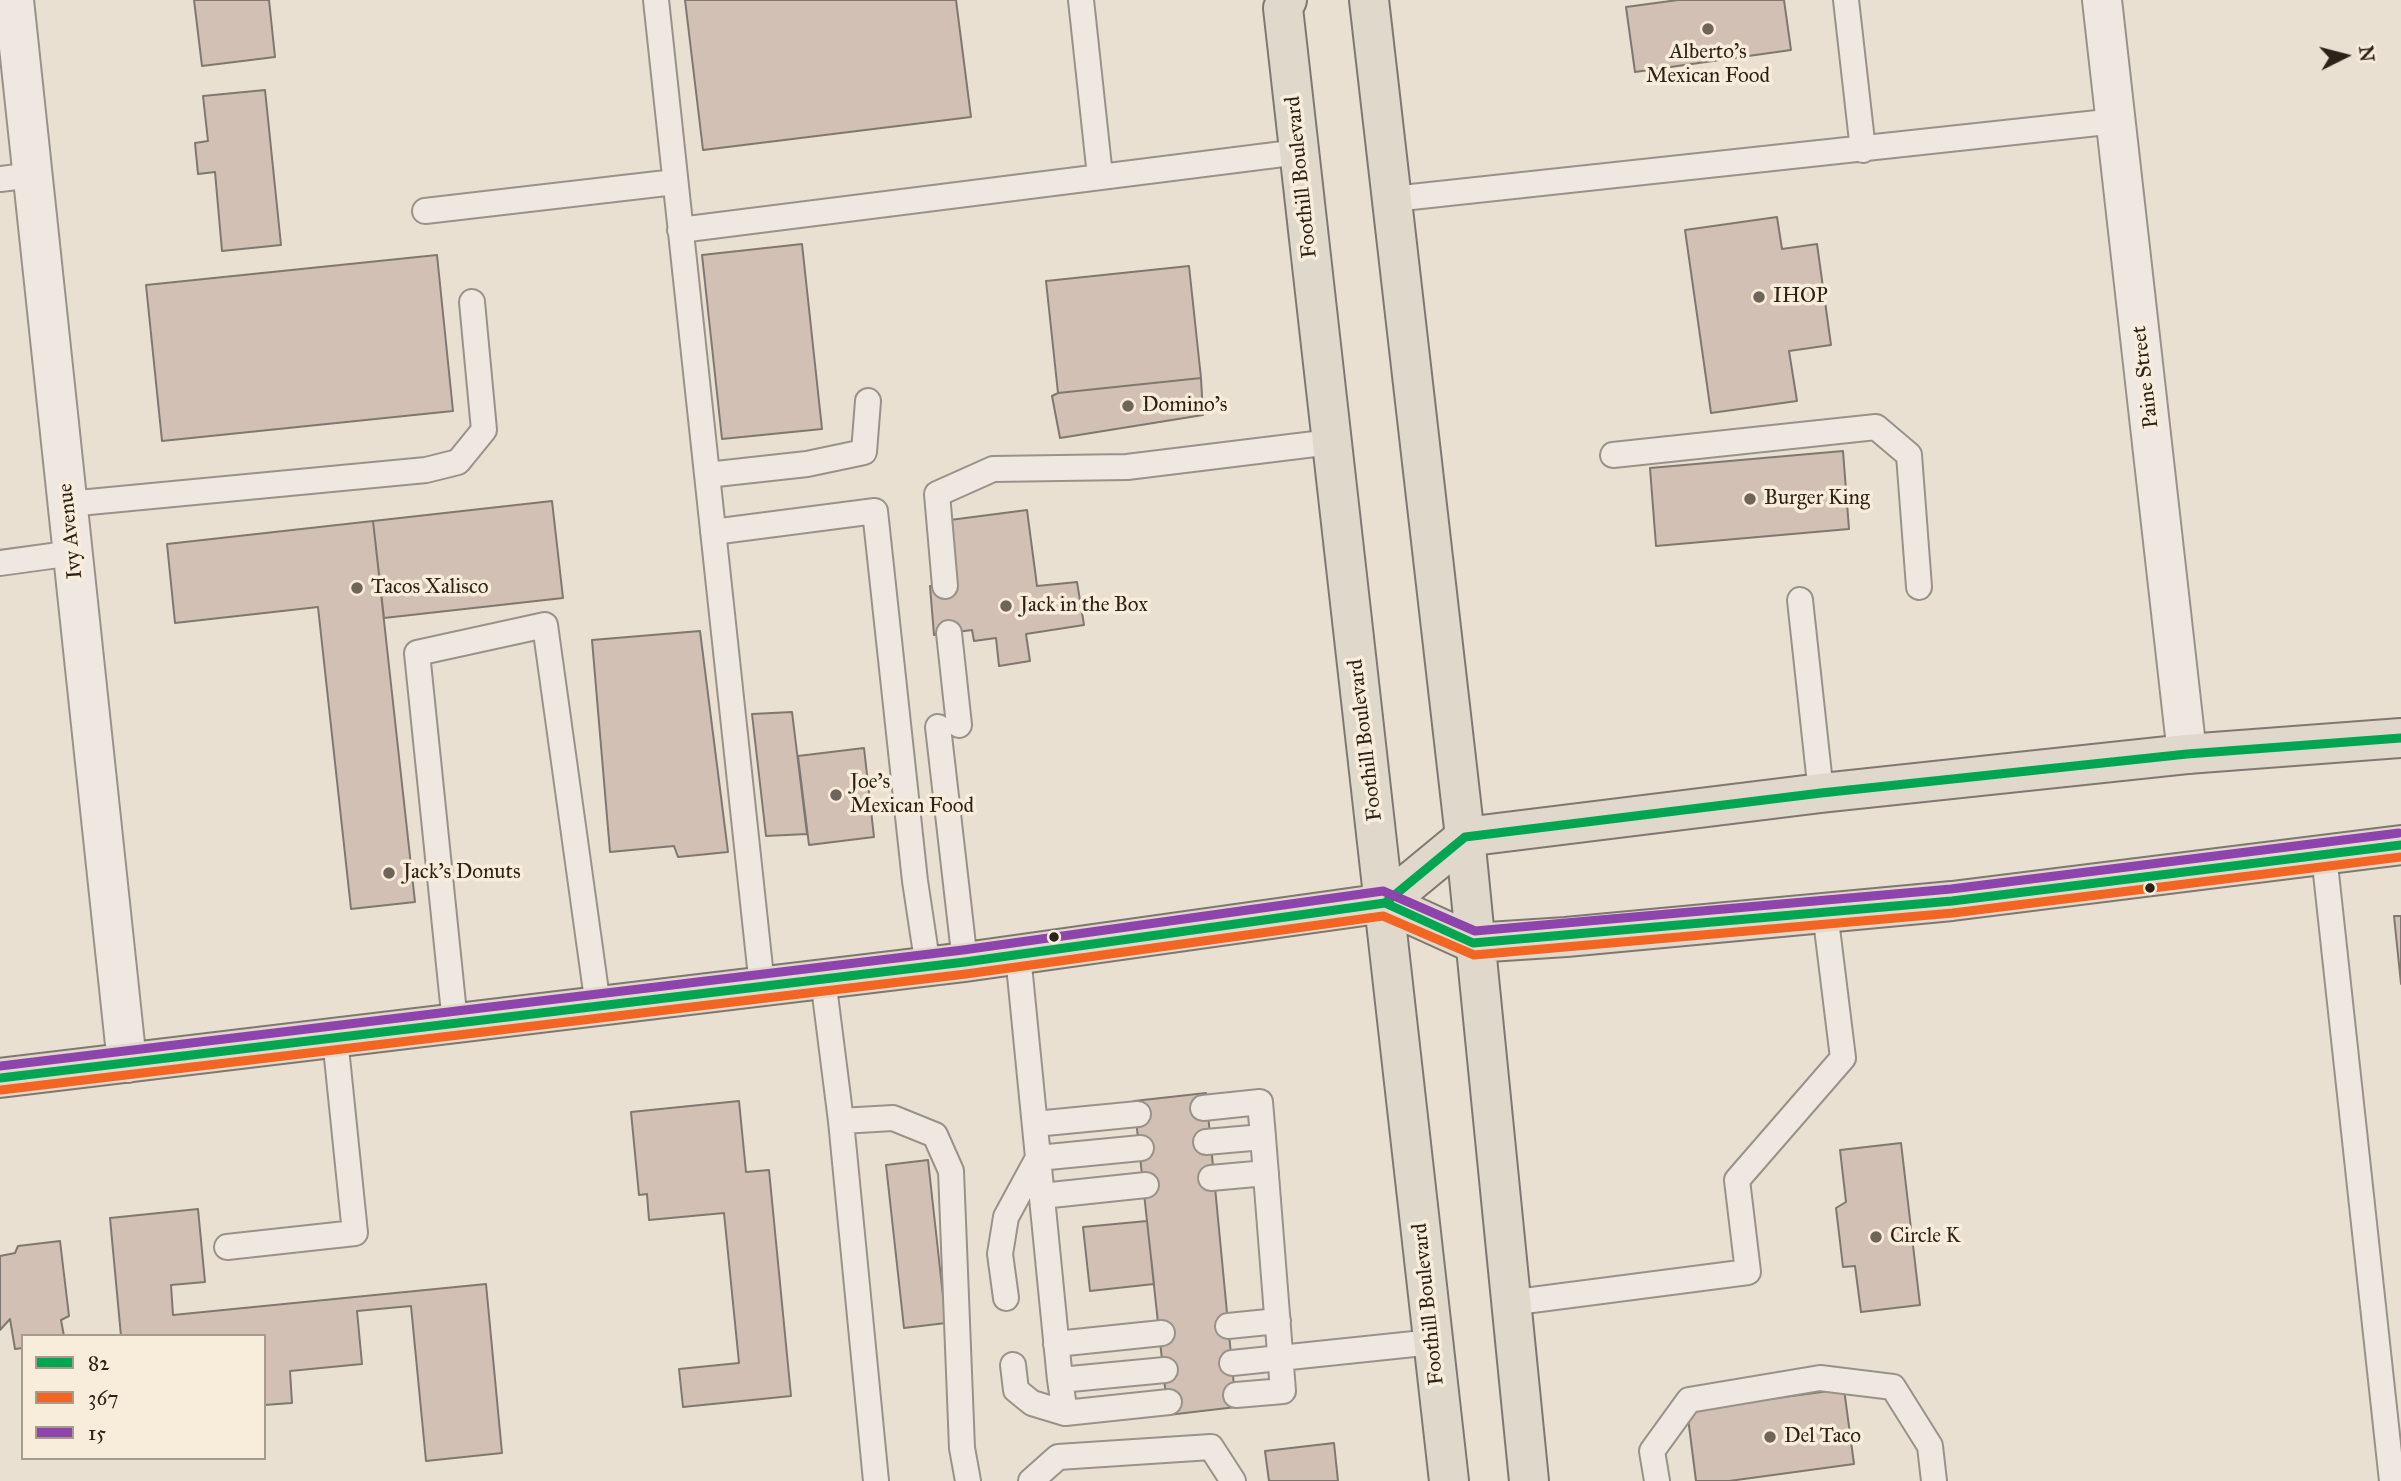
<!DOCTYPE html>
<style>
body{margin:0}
#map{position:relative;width:2401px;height:1481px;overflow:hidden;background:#eae0d2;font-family:"IM FELL Great Primer",serif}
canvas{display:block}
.legend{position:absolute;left:21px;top:1334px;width:245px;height:126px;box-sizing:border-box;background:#f8ecdb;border:2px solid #a79b8d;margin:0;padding:9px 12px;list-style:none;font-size:21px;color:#2d2218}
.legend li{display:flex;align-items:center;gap:14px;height:35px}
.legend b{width:35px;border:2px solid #a79b8d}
.north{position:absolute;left:2310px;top:21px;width:70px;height:70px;-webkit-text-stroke:5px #f8ecdb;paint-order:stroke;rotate:84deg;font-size:19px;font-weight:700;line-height:28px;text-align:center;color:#2d2218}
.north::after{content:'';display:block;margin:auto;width:24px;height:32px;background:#2d2218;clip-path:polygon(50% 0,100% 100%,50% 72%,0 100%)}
</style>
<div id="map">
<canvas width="2401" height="1481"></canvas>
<ul class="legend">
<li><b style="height:9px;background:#00a651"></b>82</li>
<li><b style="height:9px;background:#f26522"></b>367</li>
<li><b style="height:9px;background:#8e44ad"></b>15</li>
</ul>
<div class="north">N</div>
</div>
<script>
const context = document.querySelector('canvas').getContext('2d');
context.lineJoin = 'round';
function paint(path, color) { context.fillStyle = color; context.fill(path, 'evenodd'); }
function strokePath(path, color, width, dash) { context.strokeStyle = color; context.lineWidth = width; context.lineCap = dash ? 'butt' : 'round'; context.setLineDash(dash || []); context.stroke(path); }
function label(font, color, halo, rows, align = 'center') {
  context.font = font + ' "IM FELL Great Primer",serif'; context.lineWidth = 7; context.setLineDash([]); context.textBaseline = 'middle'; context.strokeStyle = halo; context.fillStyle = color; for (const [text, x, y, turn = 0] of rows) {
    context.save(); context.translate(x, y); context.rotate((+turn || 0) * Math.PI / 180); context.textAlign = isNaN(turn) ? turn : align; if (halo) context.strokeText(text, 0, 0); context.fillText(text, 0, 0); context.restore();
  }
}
const building = new Path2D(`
 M194,0H269L275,57L202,66Z
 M685,0H956L971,117L703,150Z
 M1678,0H1784L1791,50L1635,72L1626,7Z
 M265,90L281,245L222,251L215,172L198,174L195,143L208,141L203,96Z
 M1777,217L1782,249L1817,244L1831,345L1789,351L1797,401L1711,413L1685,230Z
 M802,244L822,429L722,439L702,255Z
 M437,255L453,411L162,441L146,285Z
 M1189,266L1201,378L1058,393L1046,281Z
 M1201,378L1203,415L1060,438L1052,396L1058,393Z
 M1843,451L1849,529L1656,546L1650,468Z
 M552,501L563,598L384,618L373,521Z
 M1027,510L1037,586L1077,582L1084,625L1026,634L1030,661L999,666L996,638L974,641L972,630L934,635L930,586H956L950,520Z
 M373,521L415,902L351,909L318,607L175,623L167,544Z
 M700,631L728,852L678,857L674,846L610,852L592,640Z
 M792,712L807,834L766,836L752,714Z
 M864,748L874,837L809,845L798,756Z
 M2394,916H2401V984Z
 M1206,1093L1236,1407L1168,1415L1134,1101Z
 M739,1101L746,1172L769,1170L791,1396L683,1407L679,1369L739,1363L724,1213L649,1220L647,1194L639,1195L631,1112Z
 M1901,1143L1920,1305L1861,1312L1855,1266L1843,1267L1836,1208L1846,1202L1840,1150Z
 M928,1160L946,1323L904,1328L886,1165Z
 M198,1209L205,1282L171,1285L173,1315L486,1284L502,1453L426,1461L411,1306L357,1311L362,1364L290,1371L292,1403L264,1405V1336H121L110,1218Z
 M1147,1221L1154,1284L1090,1291L1083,1227Z
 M60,1241L69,1316L61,1320L64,1336H23V1348L15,1349L10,1319L0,1330V1256L15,1253L18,1246Z
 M1844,1389L1854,1464L1729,1481H1696L1687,1410Z
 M1334,1443L1338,1481H1269L1265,1451Z`);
const service = new Path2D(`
 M656,0L762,986
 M1081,0L1100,176
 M1846,0L1863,150
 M0,179L33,175
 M1393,199L2116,121
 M425,211L675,182
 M680,230L1299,152
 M1613,455L1876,427L1909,455L1919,587
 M707,475L807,464L864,452L868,401
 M68,504L426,470L458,462L484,430L472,302
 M713,532L875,511L915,881L928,967
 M0,563L73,553
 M945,586L937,494L993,469L1127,467L1331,442
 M1800,600L1821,793
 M949,633L959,725
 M938,727L965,962
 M2324,855L2392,1481
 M1018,955L1060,1380L1165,1370
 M823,979L841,1121L876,1481
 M455,1023L417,653L545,625L598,1006
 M1203,1108L1260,1102L1263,1137
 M841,1121L893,1118L935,1135L951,1171L962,1448L968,1481
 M1035,1124L1138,1114
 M1206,1142L1263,1137L1283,1391L1236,1395
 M1211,1178L1266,1173
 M1042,1196L1146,1185
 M227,1247L355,1233L335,1038
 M1006,1298L1000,1254L1006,1217L1038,1158L1141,1148
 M1509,1303L1748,1272L1737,1180L1843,1058L1825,912
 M1228,1326L1278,1321
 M1056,1344L1162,1333
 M1232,1363L1433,1342
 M1013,1365L1016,1390L1032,1403L1065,1413
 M1060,1380L1065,1413L1169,1402
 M1031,1481L1058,1457L1211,1447L1233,1481
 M1657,1481L1652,1451L1689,1400L1820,1378L1893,1387L1930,1446L1934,1481`);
const minor = new Path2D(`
 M14,0L127,1063
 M2102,0L2187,754`);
const primary = new Path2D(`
 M1287,0L1283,8L1449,1481
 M1369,0L1465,837L1529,1481
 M1385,903L1473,943L1566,937L1952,901L2401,845
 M0,1078L965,962L1385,903L1465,837L1821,793L2187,754L2401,738`);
const bus1 = new Path2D(`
 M1385,903L1473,943L1952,901L2401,845
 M0,1078L965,962L1385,903L1465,837L1821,793L2187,754L2401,738`);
const bus2 = new Path2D(`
 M1,1090L966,974L1383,916L1474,955L1953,913L2401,857`);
const bus3 = new Path2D(`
 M0,1066L963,950L1383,891L1475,931L1951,889L2399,833`);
const markers = [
 [1708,29,7,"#6f6459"],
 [1759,297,7,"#6f6459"],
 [1128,406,7,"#6f6459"],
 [1750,499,7,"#6f6459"],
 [357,588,7,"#6f6459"],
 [1006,606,7,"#6f6459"],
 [836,795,7,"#6f6459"],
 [389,873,7,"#6f6459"],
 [2150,888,6,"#2d2218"],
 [1054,937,6,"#2d2218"],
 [1876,1237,7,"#6f6459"],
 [1770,1437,7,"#6f6459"]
];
const poiNames = [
 ["Alberto's",1708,53,"center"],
 ["Mexican Food",1708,77,"center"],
 ["IHOP",1773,297],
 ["Domino's",1142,406],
 ["Burger King",1764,499],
 ["Tacos Xalisco",371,588],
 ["Jack in the Box",1020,606],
 ["Joe's",850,783],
 ["Mexican Food",850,807],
 ["Jack's Donuts",403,873],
 ["Circle K",1890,1237],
 ["Del Taco",1784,1437]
];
const streetNames = [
 ["Foothill Boulevard",1302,177,-96],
 ["Paine Street",2146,377,-97],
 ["Ivy Avenue",71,531,-96],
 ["Foothill Boulevard",1366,740,-97],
 ["Foothill Boulevard",1429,1304,-96]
];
paint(building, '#d2c0b4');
strokePath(building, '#7e7870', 2);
strokePath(service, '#999289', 28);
strokePath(minor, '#999289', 42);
strokePath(primary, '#7e7870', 42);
strokePath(service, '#eee8e1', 24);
strokePath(minor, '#eee8e1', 38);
strokePath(primary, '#e1d8cc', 38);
strokePath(bus1, '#00a651', 9);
strokePath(bus2, '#f26522', 9);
strokePath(bus3, '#8e44ad', 9);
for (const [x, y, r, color] of markers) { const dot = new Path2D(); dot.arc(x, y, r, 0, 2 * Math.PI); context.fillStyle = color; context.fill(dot); strokePath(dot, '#f8ecdb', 2.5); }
label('21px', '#2d2218', '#f8ecdb', poiNames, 'left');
label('21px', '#2d2218', '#f8ecdb', streetNames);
</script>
